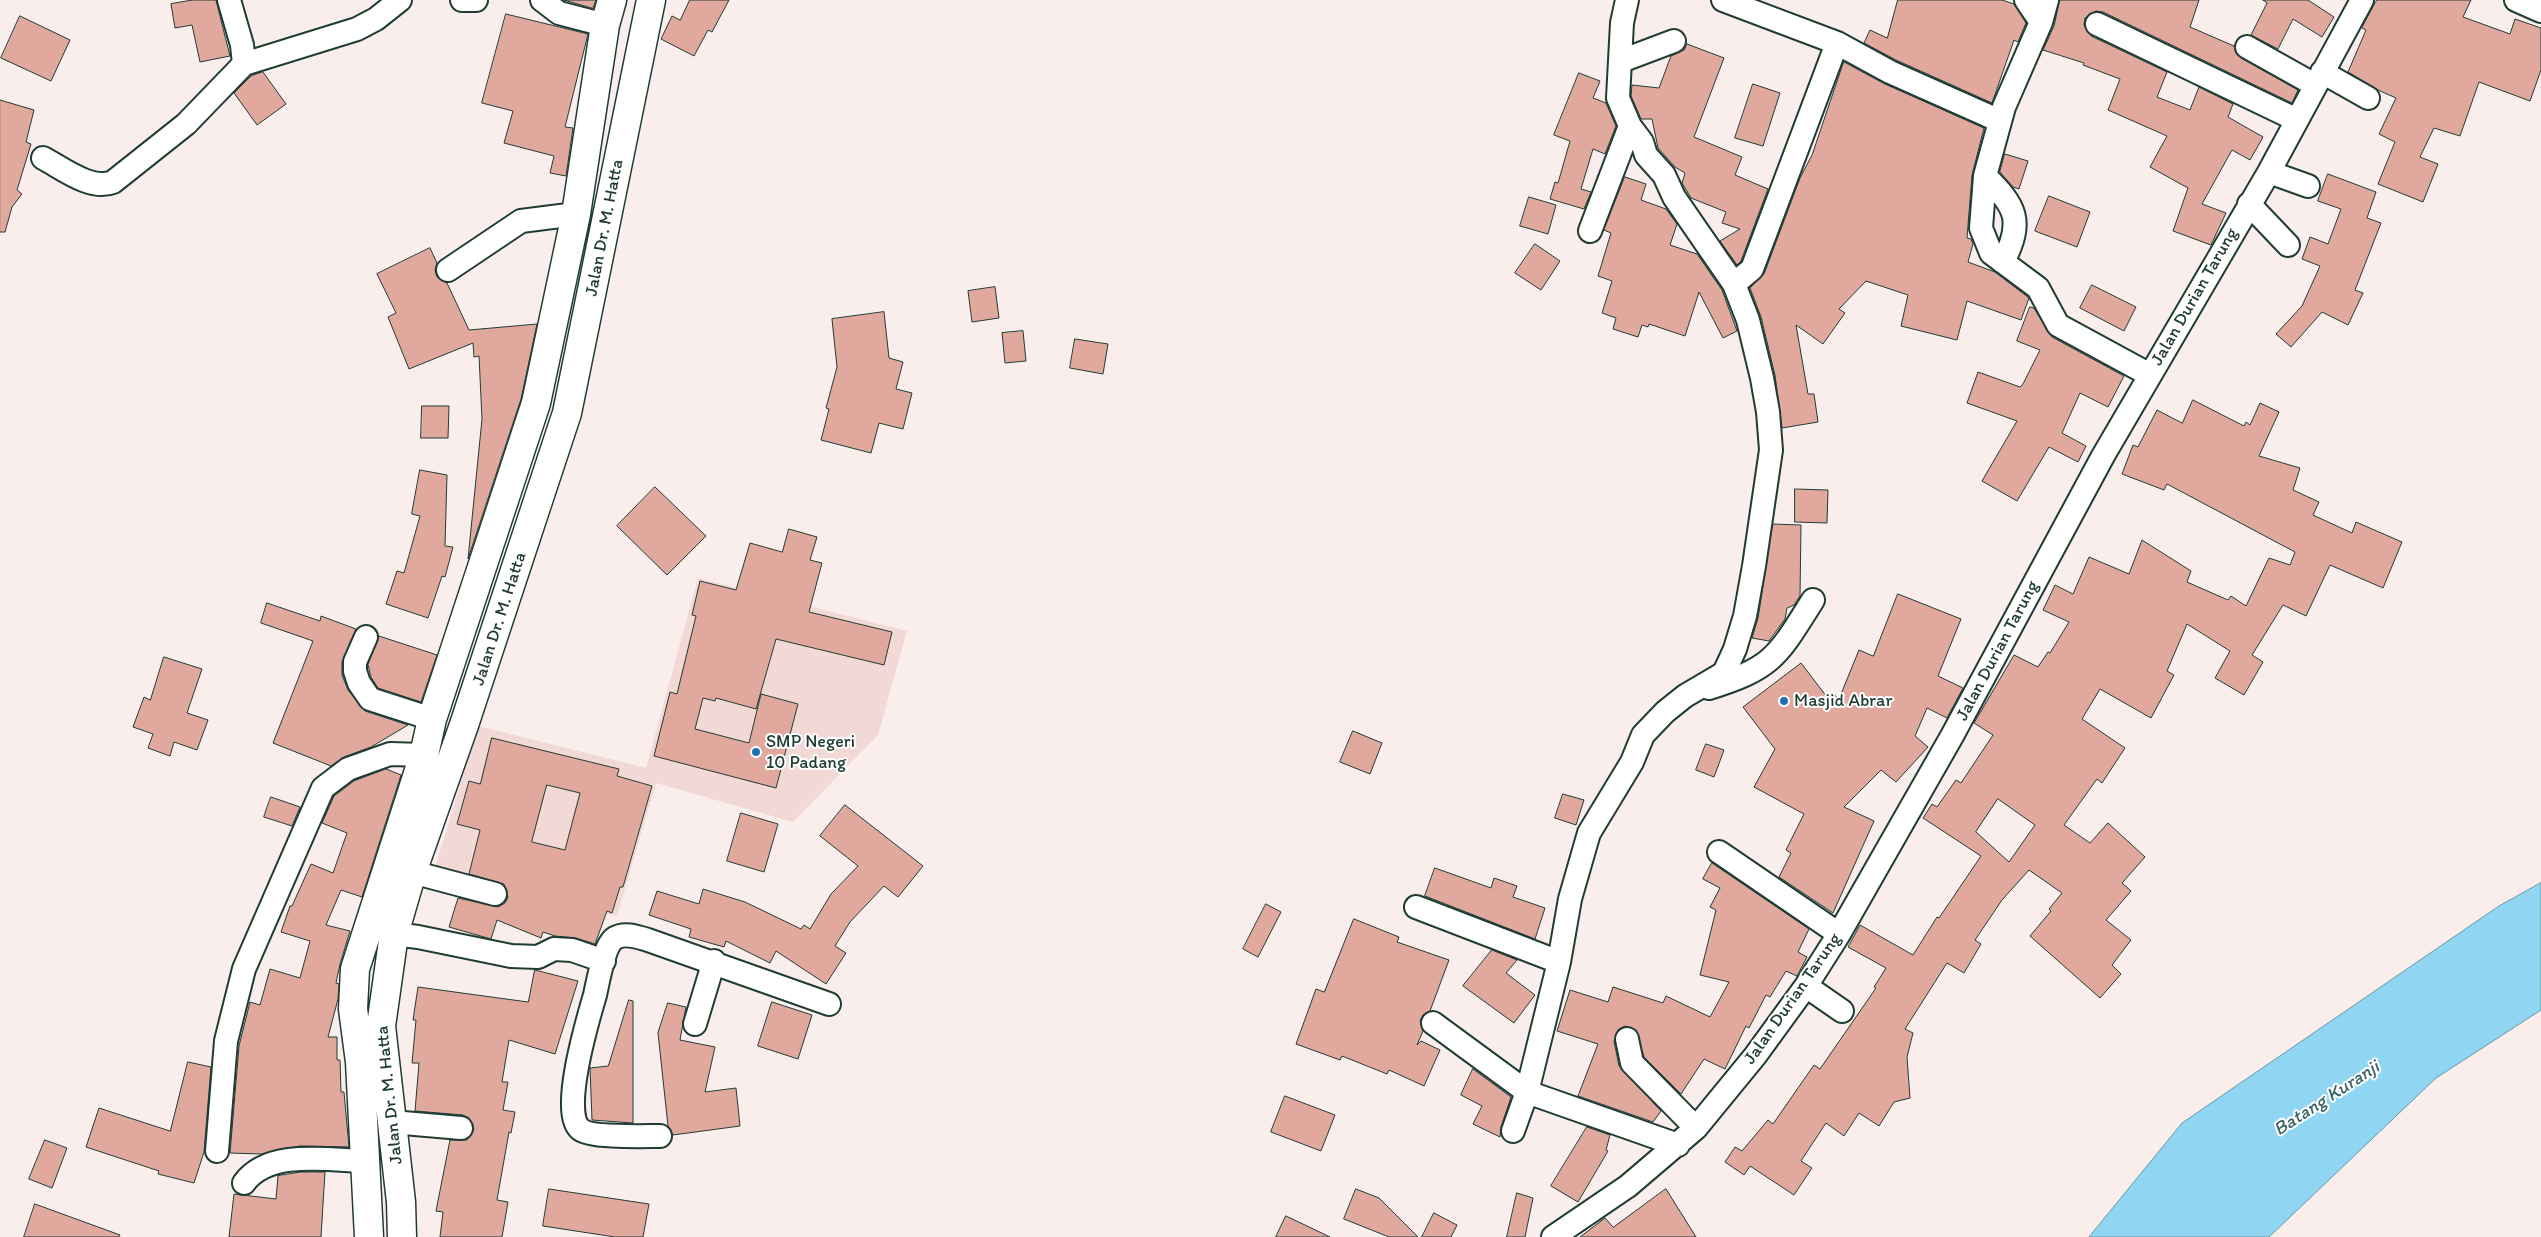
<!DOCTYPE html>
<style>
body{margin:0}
canvas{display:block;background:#f9eeec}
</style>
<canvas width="2541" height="1237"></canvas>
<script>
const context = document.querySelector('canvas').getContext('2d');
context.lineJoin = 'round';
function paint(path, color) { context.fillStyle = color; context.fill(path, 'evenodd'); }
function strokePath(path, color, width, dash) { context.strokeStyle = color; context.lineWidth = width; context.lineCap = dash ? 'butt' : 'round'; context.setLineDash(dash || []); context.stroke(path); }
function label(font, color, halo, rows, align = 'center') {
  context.font = font + ' Itim,sans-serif'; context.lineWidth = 4; context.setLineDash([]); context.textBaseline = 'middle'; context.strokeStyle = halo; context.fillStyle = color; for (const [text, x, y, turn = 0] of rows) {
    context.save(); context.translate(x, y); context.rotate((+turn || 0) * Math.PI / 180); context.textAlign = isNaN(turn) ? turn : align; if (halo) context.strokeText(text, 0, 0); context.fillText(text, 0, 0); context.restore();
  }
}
const built = new Path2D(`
 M698,578L907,631L878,735L793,822L656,783L617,916L435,868L478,726L646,768Z`);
const water = new Path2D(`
 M2541,883V1010L2436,1078L2269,1237H2089L2182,1123L2499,906Z`);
const building = new Path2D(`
 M193,0H216L230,56L200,62L192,25L175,28L171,4Z
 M564,0H596L593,8Z
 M690,0H729L712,32L708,30L694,56L661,39L672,16L680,20Z
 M1898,0H2002L2014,4L2026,23L2018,42L2014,40L1992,103L1896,60L1864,43L1870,30L1887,38Z
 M2060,0H2199L2190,27L2234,46L2236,53L2241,58L2298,90L2292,103L2103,12L2096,11L2085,18L2084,25L2091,36L2167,72L2157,97L2190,110L2199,87L2233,104L2228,117L2263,137L2250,160L2232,150L2202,204L2226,213L2211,245L2173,231L2188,188L2150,167L2167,136L2108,110L2120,79L2083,65L2084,63L2043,50L2054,26Z
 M2263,0H2308L2334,17L2322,37L2293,19L2278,49L2251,35L2267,3Z
 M2377,0H2471L2463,17L2510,34L2515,19L2541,28V70L2530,101L2479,82L2460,136L2434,128L2420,157L2438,164L2423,202L2378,184L2395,142L2379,134L2396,98L2378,90L2348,72L2366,30L2362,28Z
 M506,14L588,34L565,127L573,128L566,176L550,173L554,156L504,143L513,111L482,103Z
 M20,16L70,40L51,81L1,58Z
 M1687,44L1724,58L1694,137L1742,157L1735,175L1768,189L1741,261L1737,265L1720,241L1740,229L1722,223L1726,212L1691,198L1682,183L1685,173L1675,167L1658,148L1652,119H1641L1631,96L1632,85L1659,88L1671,56L1684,50Z
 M1844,62L1885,84L1984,128L1972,175L1967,238L1971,239L1973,244L1968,262L1995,272L2029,298L2021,320L1967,301L1957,340L1901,326L1908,295L1866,281L1839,309L1845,313L1823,344L1796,325L1808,394H1814L1818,422L1782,428L1775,375L1761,317L1750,288L1764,274L1800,178L1812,155Z
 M263,72L286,104L257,125L234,93L251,76Z
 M1579,73L1600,81L1593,98L1606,103L1616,126L1605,154L1593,149L1581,189L1591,192L1584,209L1550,199L1555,182L1558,183L1570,141L1554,135Z
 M1753,84L1780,93L1763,146L1735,138Z
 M0,100L34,110L26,142L31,144L17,190L22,194L12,207L5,232H0Z
 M2005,154L2028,161L2019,189L2013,187L2000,172Z
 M2328,174L2376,192L2367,218L2381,223L2355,290L2363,293L2348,325L2322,312L2291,347L2276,334L2302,306L2320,266L2302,259L2310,237L2328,244L2341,209L2318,201Z
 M1625,177L1646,184L1641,200L1666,209L1677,224L1670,245L1697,254L1722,290L1737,331L1723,338L1699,292L1685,336L1649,324L1648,327L1642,325L1638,337L1613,329L1616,318L1602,313L1612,281L1598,276L1611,233L1604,230Z
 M2049,196L2090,212L2077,247L2035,231Z
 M1529,197L1556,205L1548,234L1520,226Z
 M1535,244L1560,261L1541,290L1515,273Z
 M430,248L437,263L435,270L437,277L447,283L469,330L537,324L521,399L468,559L482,419L479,356L474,357L473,343L409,369L388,317L396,313L377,274Z
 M2092,285L2136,307L2124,331L2080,308Z
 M995,287L999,318L972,322L968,291Z
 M2030,307L2034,308L2052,337L2124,376L2108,407L2080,393L2062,433L2086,446L2078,462L2049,447L2017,501L1982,481L2017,421L1967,403L1978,372L2020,387L2023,384L2040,350L2017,341Z
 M884,312L889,358L903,362L896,389L912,393L903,429L879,423L871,453L821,440L829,409L826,408L837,367L832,319Z
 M1023,331L1026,361L1005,363L1002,333Z
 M1075,339L1108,344L1103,374L1070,368Z
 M2193,400L2244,426L2246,422L2250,425L2260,403L2279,412L2259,456L2300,468L2293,490L2319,502L2313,515L2352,533L2356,522L2402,542L2383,588L2330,565L2306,616L2283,605L2252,655L2263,662L2244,695L2215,678L2230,651L2187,624L2167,671L2174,675L2151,718L2100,689L2082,719L2125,748L2102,783L2097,779L2064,825L2090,843L2108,823L2145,857L2122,883L2131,891L2106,920L2131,940L2112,965L2121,974L2100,998L2030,936L2051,911L2049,909L2062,893L2029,870L2002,900L1975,940L1981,944L1964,973L1947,963L1905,1029L1913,1033L1907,1057L1910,1098L1894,1102L1879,1126L1859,1113L1844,1136L1826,1123L1801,1161L1812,1168L1794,1195L1750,1166L1744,1175L1725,1162L1735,1147L1742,1151L1768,1120L1773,1124L1814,1065L1820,1069L1876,988L1874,987L1886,968L1848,947L1860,925L1913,955L1937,917L1939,918L1981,856L1923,818L1932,804L1937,807L1956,780L1961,783L1993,735L1974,723L2014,655L2038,667L2048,652L2050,653L2069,622L2043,610L2055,585L2073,594L2089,557L2129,574L2142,540L2191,571L2187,582L2228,600L2231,596L2246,606L2269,558L2290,565L2295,552L2167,484L2164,490L2122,474L2133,445L2138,447L2157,410L2182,423ZM1998,799L2035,825L2009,862L1976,832Z
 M422,406H449L448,438H421Z
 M420,470L447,475L445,546L453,547L445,577L442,576L428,618L386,604L397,571L404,573L420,516L412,514Z
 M655,487L706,536L667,575L617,526Z
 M1795,489L1828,490L1827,523L1795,522Z
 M1773,524L1801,525L1800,596L1794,605L1787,608L1785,619L1769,641L1752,638L1758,618Z
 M789,529L817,537L810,560L822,563L809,612L892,632L884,665L776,639L756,709L716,698L715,701L703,698L695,729L749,743L761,694L798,704L776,788L654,756L670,692L677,694L696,616L692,615L700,581L736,590L750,543L782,552Z
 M1898,594L1961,619L1938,676L1963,688L1947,718L1927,708L1915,736L1928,747L1896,782L1881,770L1844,807L1874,821L1833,913L1779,877L1791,853L1786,850L1804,814L1754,787L1775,749L1743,707L1801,663L1827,697L1832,692L1839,699L1859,650L1873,656Z
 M267,603L320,621L321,616L356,629L342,662V675L348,690L365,711L408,725L371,747L344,757L331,766L273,743L313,641L261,623Z
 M379,636L437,655L421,702L378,688L371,677L368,665Z
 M164,657L202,669L187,713L208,720L197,750L174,742L170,756L148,748L153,734L133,727L144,697L150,700Z
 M1353,731L1382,743L1370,774L1340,762Z
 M492,738L619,769L617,776L652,786L623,887H620L612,913L607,911L595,944L576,938L555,936L543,932L541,938L497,920L491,939L449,927L458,898L498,907L505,903L508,897L504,884L469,874L480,830L457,824L469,781L480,784ZM547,785L580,793L565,850L532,842Z
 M1706,744L1724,750L1714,777L1696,770Z
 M386,769L401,775L362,897L341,890L326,925L350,931L340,964L336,983L339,984L338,999L328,1037H337V1060H340L341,1092H344L349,1147L300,1146L261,1154L230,1153L239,1046L250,1002L260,1005L270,969L300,978L310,941L281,932L290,906H292L311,864L333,873L347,833L322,823L334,796L354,781Z
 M1563,794L1584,800L1576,825L1555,818Z
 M271,797L300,807L292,826L264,817Z
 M845,805L923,866L898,897L884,886L850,922L835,946L846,953L826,984L776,951L770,963L726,941L724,947L689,937L691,929L649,915L657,891L699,904L703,889L745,902L801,929L804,925L810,929L831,894L858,866L820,836Z
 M741,813L778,824L764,872L727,861Z
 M1712,863L1809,929L1798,952L1807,957L1797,976L1786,971L1770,997L1766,995L1749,1028L1746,1026L1725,1069L1704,1059L1681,1094L1644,1057L1636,1030L1625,1026L1618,1030L1614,1041L1619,1066L1661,1111L1653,1122L1578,1096L1598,1044L1557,1031L1570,990L1608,1002L1613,987L1663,1003L1666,996L1710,1017L1729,982L1700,975L1716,910L1710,907L1720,888L1703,879Z
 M1435,868L1491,888L1494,878L1517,886L1513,897L1545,908L1535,939L1425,896Z
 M1266,904L1281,912L1258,957L1243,949Z
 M1354,919L1399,937L1397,942L1449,960L1430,1011L1423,1015L1420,1021L1423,1031L1417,1045L1421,1041L1440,1050L1424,1086L1389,1070L1387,1074L1342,1056L1340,1060L1296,1044L1316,989L1324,992Z
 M1492,950L1517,960L1506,973L1535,995L1514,1023L1463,986Z
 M535,970L578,981L555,1054L509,1040L502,1082H508L503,1110L515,1112L511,1133L509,1132L497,1200L508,1202L502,1237H440L443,1212L436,1211L450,1140H467L474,1129L469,1118L463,1115L415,1111L419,1063H412L416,1020H413L418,987L528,1002Z
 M629,1000L633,1001V1123L592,1120L590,1068L608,1066Z
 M772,1002L812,1015L798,1059L758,1046Z
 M668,1003L686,1007L680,1040L715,1047L705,1092L736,1088L740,1126L673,1135L668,1126L658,1033Z
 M188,1062L211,1067L204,1152L194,1183L158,1174L159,1171L86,1147L99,1108L170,1131Z
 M1473,1069L1511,1097L1501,1127L1500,1137L1473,1124L1482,1106L1461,1095Z
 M1285,1096L1335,1115L1321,1151L1271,1132Z
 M1587,1127L1610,1135L1606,1150L1608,1151L1578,1202L1551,1186Z
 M45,1140L67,1148L52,1188L29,1179Z
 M301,1172H325L321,1237H229L234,1194L276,1199L278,1176Z
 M549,1189L649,1204L643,1237H615L543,1226Z
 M1356,1189L1379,1198L1418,1237H1389L1344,1219Z
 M1666,1189L1696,1237H1580L1605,1218L1613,1227Z
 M1517,1193L1533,1198L1525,1237H1507Z
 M35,1204L120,1235L119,1237H24Z
 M1434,1213L1457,1225L1451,1237H1422Z
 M1286,1216L1330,1237H1276Z`);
const minor = new Path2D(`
 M229,0L242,45L244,64
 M462,0H476
 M542,0L559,13L605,25
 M1723,0L1837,43L1890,72L2000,121
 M2026,0L2041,22
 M2047,0L2041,22L2004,107L1985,176L1981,228L1991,253L2038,288L2058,325L2150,375
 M2516,0L2541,11
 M2097,24L2297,120
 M2247,47L2315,85
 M1621,61L1674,41
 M2322,72L2368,98
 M43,158C62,168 91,191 113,182L186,124L244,64L357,29L376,19L400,0
 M2269,172L2308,186
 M1985,176C2016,206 2024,221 2003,262
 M2249,204L2288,245
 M1590,231L1630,126
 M448,270L521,221L576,214
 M1734,284L1752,269L1837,43
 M366,637L355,662V671L359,683L370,699L432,719
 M1709,688C1774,668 1778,655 1813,600
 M1719,852L1839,934
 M412,872L495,894
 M1416,907L1559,962
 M394,934L418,937L511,956L538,957L554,949L572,950L604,961
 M1806,986L1842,1011
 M1433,1023L1527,1092L1678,1145
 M695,1024L714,961
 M1627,1039L1632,1063L1696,1128
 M392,1122L461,1128
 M1513,1131L1527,1092L1559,962L1570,899L1589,833L1632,762L1643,735L1665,712L1685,696L1724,673L1735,649L1745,616L1754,566L1771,450L1768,412L1762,378L1748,320L1734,284L1674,197L1664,175L1646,155L1642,142L1630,126L1618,98L1622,23L1627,0
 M660,1136C645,1136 590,1138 580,1129C560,1112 588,1019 595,995C598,982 604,945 615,938C625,932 638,937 648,940L829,1004
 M217,1151L226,1041L244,969L323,788L348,769L390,754L424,755
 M244,1183C269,1149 328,1160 366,1161
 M1553,1237L1628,1186L1696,1128L1755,1056L1806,986L1839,934L1952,736L2103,456L2269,172L2362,0`);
const major = new Path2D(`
 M369,1237L360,1062L353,1009L355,969L424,755L432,719L536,403L576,214L605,25L612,0
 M402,1237L401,1202L381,1026L394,934L412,872L464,725L567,413L651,0`);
const markers = [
 [1784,701,5,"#1f6fb2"],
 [756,752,5,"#1f6fb2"]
];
const streetNames = [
 ["Jalan Dr. M. Hatta",605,228,-79],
 ["Jalan Durian Tarung",2195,297,-60],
 ["Jalan Dr. M. Hatta",500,619,-72],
 ["Jalan Durian Tarung",1998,651,-62],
 ["Jalan Durian Tarung",1793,999,-55],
 ["Jalan Dr. M. Hatta",390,1095,-96]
];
const poiNames = [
 ["Masjid Abrar",1794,701],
 ["SMP Negeri",766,742],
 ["10 Padang",766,763]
];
const waterNames = [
 ["Batang Kuranji",2327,1099,-33]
];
paint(built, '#f2d9d5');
paint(water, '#90d6f2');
strokePath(water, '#6399a6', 1);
paint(building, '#e1a89e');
strokePath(building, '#1f3d34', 1);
strokePath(minor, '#1f3d34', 26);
strokePath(major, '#1f3d34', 31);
strokePath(minor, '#fff', 22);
strokePath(major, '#fff', 28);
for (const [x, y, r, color] of markers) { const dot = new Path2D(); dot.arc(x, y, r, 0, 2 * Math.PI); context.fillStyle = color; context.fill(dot); strokePath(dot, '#fff', 2); }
label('18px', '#1f3d34', '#fff', streetNames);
label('18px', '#1f3d34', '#fff', poiNames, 'left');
label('italic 19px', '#3b6364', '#fff', waterNames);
</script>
